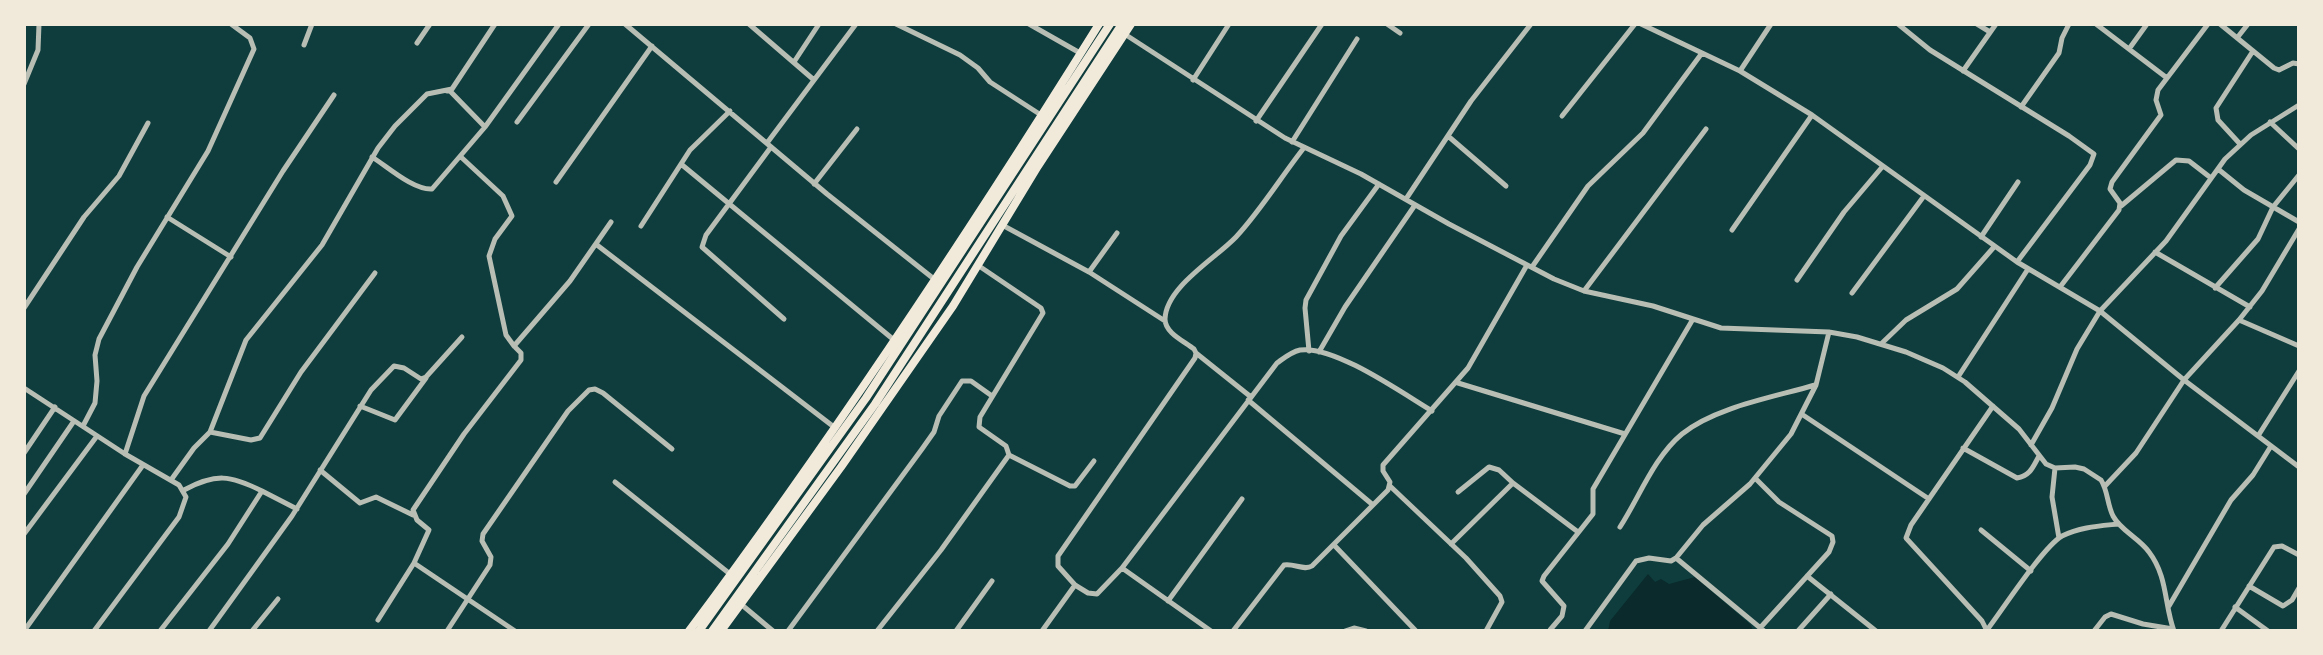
<!DOCTYPE html>
<style>
body{margin:0}
#map{position:relative;width:2323px;height:655px;overflow:hidden;background:#0f3d3e;font-family:"Exo 2",sans-serif}
canvas{display:block}
.frame{position:absolute;inset:0;border:26px solid #f1e9da;pointer-events:none}
</style>
<div id="map">
<canvas width="2323" height="655"></canvas>
<div class="frame"></div>
</div>
<script>
const context = document.querySelector('canvas').getContext('2d');
context.lineJoin = 'round';
function paint(path, color) { context.fillStyle = color; context.fill(path, 'evenodd'); }
function strokePath(path, color, width, dash) { context.strokeStyle = color; context.lineWidth = width; context.lineCap = dash ? 'butt' : 'round'; context.setLineDash(dash || []); context.stroke(path); }
const water = new Path2D(`
 M1648,574L1655,582L1661,579L1669,584L1695,577L1751,625L1753,631H1608L1610,621Z`);
const minor = new Path2D(`
 M625,24L827,194L934,279
 M749,24L814,80
 M896,24L960,55L978,68L990,82L1041,115
 M1029,24L1080,53
 M1387,24L1400,33
 M1641,24L1740,71L1812,115L2017,262L2100,311L2184,380L2299,467
 M1898,24L1930,50L2069,136L2094,154L2090,165L2017,262
 M1977,24L1990,32
 M2096,24L2167,78
 M2220,24L2274,68L2279,70L2293,63L2299,64
 M1123,33L1285,138L1361,174L1449,224L1554,279L1584,291L1653,306L1721,328L1829,332L1857,337L1906,352L1943,368L1965,382L2019,429L2046,464L2055,468L2075,467L2084,469L2101,480C2108,491 2107,504 2113,516C2121,531 2139,538 2149,552C2168,577 2164,604 2174,631
 M2237,38L2248,24
 M417,43L430,24
 M304,45L312,24
 M2129,49L2147,24
 M794,62L819,24
 M1740,71L1771,24
 M1963,71L1996,24
 M1193,80L1229,24
 M24,84L38,50L39,24
 M447,91H450L485,127
 M2021,107L2059,53L2062,38L2069,24
 M1562,116L1635,24
 M1256,121L1322,24
 M517,122L589,24
 M2270,122L2299,149
 M1448,136L1506,186
 M1292,142L1357,39
 M767,143L856,24
 M2240,144L2218,120L2216,108L2253,51
 M771,147L706,235L702,247L784,319
 M372,157C388,167 413,190 432,189L485,127L559,24
 M461,157L503,196L512,216L495,239L489,256L506,335L514,346
 M681,164L894,340
 M2218,169L2244,190L2299,222
 M556,182L652,46
 M814,184L857,129
 M1406,199L1471,101L1531,24
 M2121,206L2176,160L2189,161L2211,178
 M167,217L231,257
 M641,226L690,150L730,111
 M1004,226L1089,272L1117,233
 M1732,230L1812,115
 M1981,237L2018,182
 M597,245L834,427
 M2155,252L2250,307
 M1532,267L1588,186L1643,133L1702,53
 M1089,272L1165,321
 M1797,280L1844,212L1883,166
 M2060,287L2119,210L2120,203L2110,189L2112,182L2161,115L2156,100L2158,90L2208,24
 M2215,288L2258,239L2273,207L2299,175
 M1584,291L1706,129
 M1852,293L1924,196
 M24,308L84,217L119,176L148,123
 M2239,320L2299,346
 M1881,344L1906,320L1957,289L1994,247
 M1309,351L1305,308L1306,300L1341,236L1379,184
 M1319,352L1345,307L1415,205
 M1196,353L1251,397
 M1958,377L2028,269
 M1458,383L1625,434
 M24,388L125,454L179,485L186,497L179,517L94,631
 M1248,400L1373,505
 M360,406L395,420L426,378
 M1803,415L1929,499
 M83,426L95,403L97,381L95,355L99,339L137,267L208,151L254,49L250,38L231,24
 M210,432L251,440L260,438L301,372L375,273
 M2258,436L2299,371
 M2031,445L2052,408L2077,349L2100,311L2166,241L2225,159L2251,135L2299,105
 M1963,448L2017,478C2030,476 2033,467 2039,456
 M24,453L55,407
 M125,454L144,396L283,171L334,95
 M1009,455L1070,486H1075L1094,461
 M2055,468L2052,497L2059,538
 M320,470L360,503L376,497L413,515
 M1755,478L1779,502L1832,536L1833,542L1829,552L1760,628
 M171,480L194,448L210,432L246,340L322,245L378,148L395,126L427,94L452,89L495,24
 M615,482L730,574
 M1390,486L1466,558L1500,596L1502,602L1486,631
 M2105,486L2136,453L2184,380L2239,320L2262,291L2299,229
 M262,491L297,509
 M1458,492L1489,467L1499,470L1513,483
 M24,494L74,421
 M1620,527C1639,498 1654,457 1682,434C1715,407 1775,397 1815,385
 M1981,530L2031,571
 M24,534L97,436
 M1451,544L1513,483L1578,532
 M1334,545L1416,631
 M1676,558L1764,631
 M1122,568L1211,631
 M1807,576L1876,631
 M1075,585L1058,566V556L1195,358L1196,353L1194,349C1184,341 1165,333 1165,319C1166,287 1215,259 1236,237C1261,210 1281,177 1303,149
 M2249,586L2283,606L2292,600L2299,588
 M1168,601L1242,499
 M742,605L773,631
 M2169,606L2231,500L2253,475L2271,446
 M2235,607L2268,631
 M378,620L414,563
 M1987,630C2003,609 2043,547 2062,536C2080,527 2099,526 2118,524
 M24,631L143,465
 M160,631L228,544L262,491C230,475 216,473 184,490
 M209,631L292,516L371,390L394,366L404,368L421,379L426,377L462,337
 M252,631L278,599
 M447,631L490,565L491,557L482,541L483,534L568,411L589,390L595,389L603,393L672,449
 M515,631L414,563L429,530L417,520L413,510L464,434L521,360V353L514,346L570,281L611,222
 M788,631L922,449L934,432L939,416L962,381H971L992,396
 M877,631L941,550L1009,455L1006,446L979,427L980,417L1043,313L1041,308L979,266
 M956,631L992,581
 M1042,631L1075,585L1088,593L1097,594L1122,568L1277,363C1284,358 1291,352 1300,350C1334,345 1402,393 1432,411
 M1233,631L1284,565C1294,563 1304,571 1312,566L1388,490L1390,482L1383,471V465L1468,368L1527,265
 M1345,631L1354,628L1366,631
 M1551,631L1550,630L1562,616L1564,606L1542,581L1544,576L1593,514V489L1693,319
 M1585,631L1636,561L1649,558L1671,561L1676,558L1703,525L1750,484L1791,434L1816,385L1829,332
 M1798,631L1831,594
 M1987,631L1982,621L1906,538L1911,525L1993,406
 M2094,631L2105,617L2111,614L2143,624L2173,629
 M2221,631L2274,547L2282,546L2299,555`);
const primary = new Path2D(`
 M689,631C835,435 970,231 1099,24
 M699,631L866,398L1110,24
 M712,631L875,404L1122,24
 M721,631L841,467L953,306L1038,166L1131,24`);
paint(water, '#0a2a2b');
strokePath(minor, '#b8beb3', 5);
strokePath(primary, '#f1e9da', 8);
</script>
